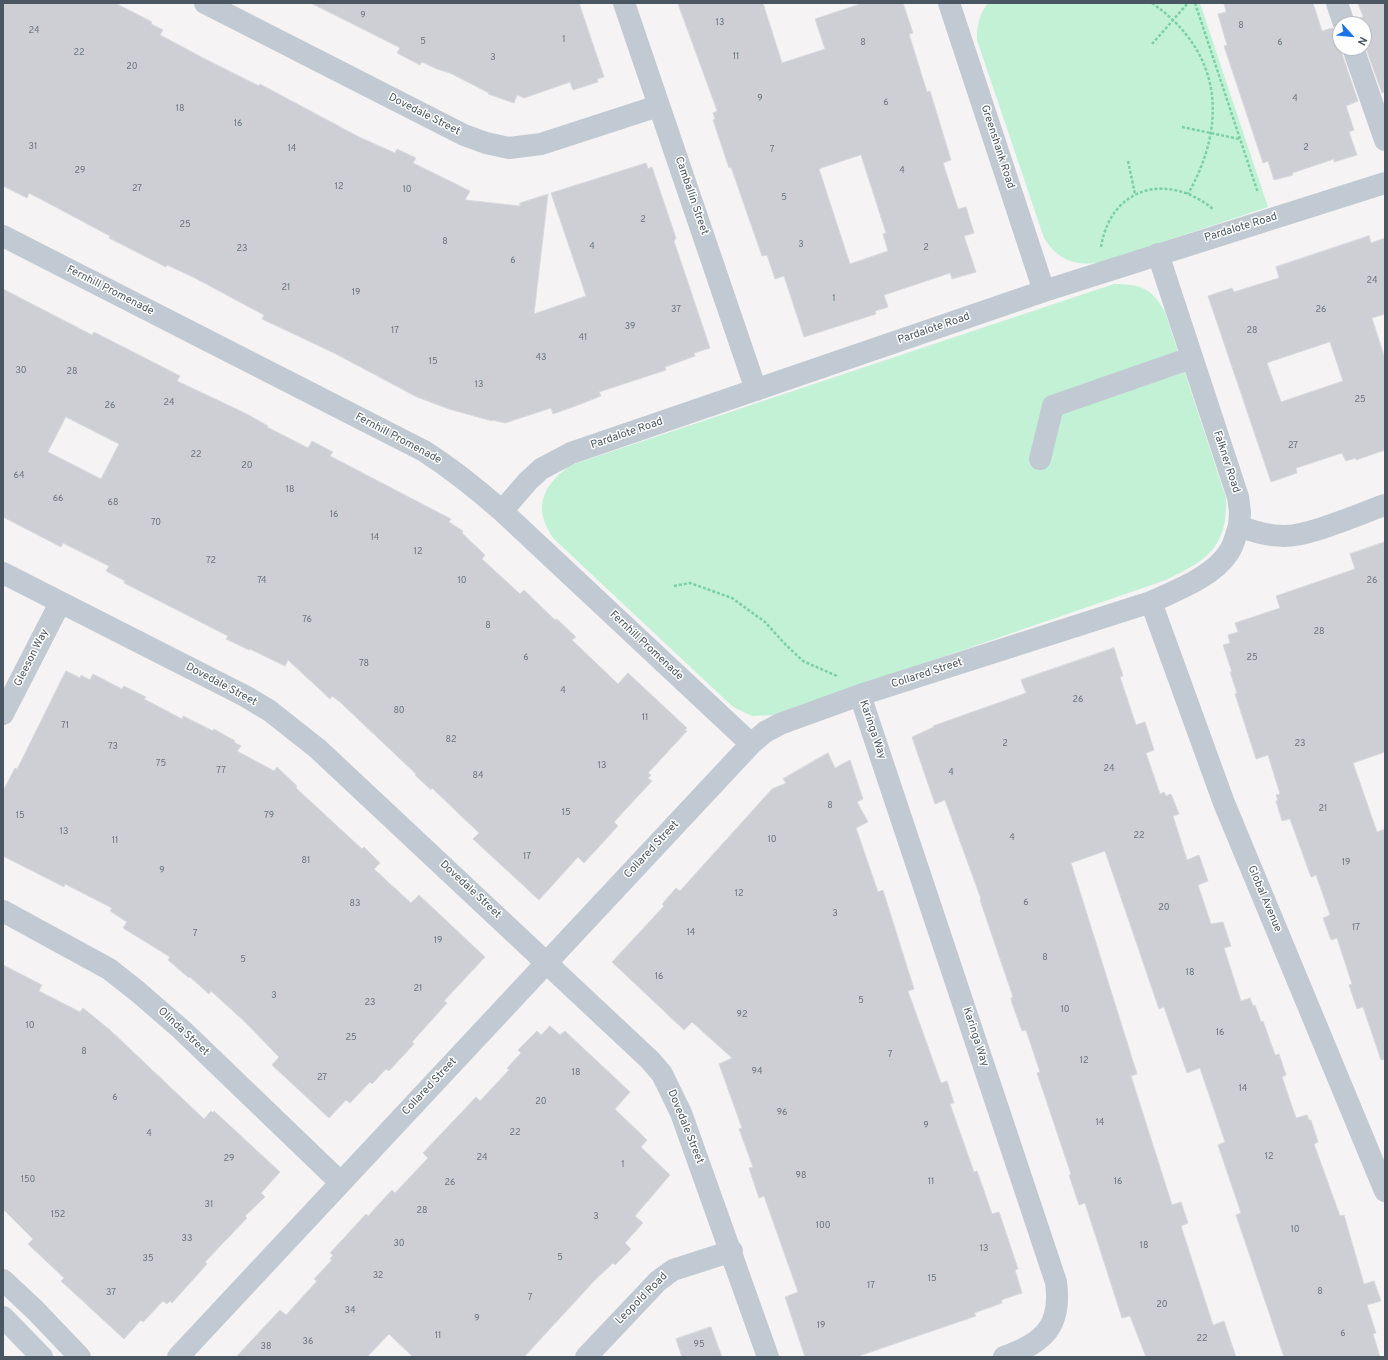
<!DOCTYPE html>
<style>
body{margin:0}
#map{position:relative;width:1388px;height:1360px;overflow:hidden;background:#f5f3f3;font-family:Overpass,sans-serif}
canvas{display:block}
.frame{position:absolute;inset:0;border:4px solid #4a5661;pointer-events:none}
.north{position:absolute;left:1332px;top:16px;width:40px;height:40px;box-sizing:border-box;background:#fff;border:1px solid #b7bbc0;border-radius:50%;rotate:117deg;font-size:11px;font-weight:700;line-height:16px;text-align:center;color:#4a5661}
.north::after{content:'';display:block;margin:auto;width:14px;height:18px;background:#1a73e8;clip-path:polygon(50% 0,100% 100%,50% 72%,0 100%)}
</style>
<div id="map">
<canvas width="1388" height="1360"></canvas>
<div class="frame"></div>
<div class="north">N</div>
</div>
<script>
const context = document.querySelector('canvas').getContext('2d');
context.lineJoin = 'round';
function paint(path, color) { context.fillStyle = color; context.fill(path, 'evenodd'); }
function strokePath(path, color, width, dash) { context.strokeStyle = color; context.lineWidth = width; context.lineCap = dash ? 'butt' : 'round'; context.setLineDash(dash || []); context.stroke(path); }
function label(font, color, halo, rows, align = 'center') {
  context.font = font + ' Overpass,sans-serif'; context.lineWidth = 3; context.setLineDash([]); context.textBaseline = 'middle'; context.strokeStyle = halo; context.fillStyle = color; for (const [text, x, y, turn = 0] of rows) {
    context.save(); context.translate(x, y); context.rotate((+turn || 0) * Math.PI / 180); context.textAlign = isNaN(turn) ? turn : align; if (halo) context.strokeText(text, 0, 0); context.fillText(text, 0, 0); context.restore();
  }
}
const green = new Path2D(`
 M988,3H1200L1268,207L1099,263C1073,265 1059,261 1044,238L977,40C977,25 979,15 988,3Z
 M1114,284C1140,284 1152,288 1165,312L1226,498C1228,547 1207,560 1166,580L774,715L752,716L733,707L554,539C532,509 542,485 571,465Z`);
const building = new Path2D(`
 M3,3H115L152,22L151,24L163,30L160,35L207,60L259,86L260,84L359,137L395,153L397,149L416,158L413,163L470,191L465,200L520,206V203L548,194L534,314L586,296L551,193L646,163L648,169L652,167L676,238L674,241L710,348L694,353L695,356L665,367L666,370L599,392L601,396L578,405L553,414L551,408L505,423L492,420V421L449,409L417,397L334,353L262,319L264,315L193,277L167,265L166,267L109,238L110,236L65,212L29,193L27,198L3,186Z
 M311,3H579L604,77L597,79L598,82L573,90L570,82L524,98L517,95L514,103L488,94L489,93L450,73L437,69L422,62L420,65L397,53L400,48Z
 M678,3H763L782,63L825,49L815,19L863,3H903L913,33L909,34L927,92L930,91L951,160L943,163L958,209L966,207L974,233L964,236L976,272L952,279L950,273L884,295L888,307L875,311L876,314L804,337L784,276L775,279L767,255L762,256L731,167L729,168L713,120L715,119L713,113L717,111ZM861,155L886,233L883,234L888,251L850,264L819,169Z
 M1224,3H1313L1322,31L1332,28L1340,36V48L1358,101L1346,106L1354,130L1349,132L1357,155L1334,162V159L1292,173L1293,175L1274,180L1268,161L1263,163L1224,46L1227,45L1218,14L1226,12Z
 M1358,3H1385V92L1382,93L1364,43V24H1356V19L1363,17Z
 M1369,236L1371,243L1385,238V314L1372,318L1385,359V450L1356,460V458L1346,461L1342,453L1296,468L1297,473L1271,482L1208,296L1232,288L1234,292L1279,278L1276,267ZM1330,342L1343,381L1281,402L1267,363Z
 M3,289L92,335L94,332L180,376L177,381L245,413L268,426L267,427L308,448L312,441L333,452L330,456L451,519L449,522L463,531L462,533L485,555L482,559L520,594L524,590L555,620L557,619L576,637L572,640L618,684L628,673L687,728L685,730L687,731L648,773L651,775L648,778L652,781L614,822L618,826L584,863L578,857L539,900L473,839L479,833L432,788L431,790L415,775L416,774L340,702L332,696L330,699L288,660L285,666L250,649L249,650L226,639L228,636L124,583L125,581L106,571L109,566L63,543L61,547L3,517ZM66,417L119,444L101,479L48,452Z
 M1385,542V752L1353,763L1377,832L1385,829V1059L1381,1060L1363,1007L1357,1009L1349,985L1352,984L1337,938L1331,940L1323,918L1330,915L1316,875L1311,877L1290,819L1282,821L1276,801L1278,800L1276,795L1280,794L1268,755L1256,759L1235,694L1237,693L1230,672H1232L1223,645L1230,643L1228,635L1238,632L1235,623L1280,608L1276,596L1355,569L1350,554Z
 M1114,648L1123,676L1120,677L1136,725L1145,722L1154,750L1146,753L1160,794L1164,792L1166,796L1171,794L1179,814L1173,816L1187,860L1199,855L1208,881L1198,885L1211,924L1223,922L1231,946L1224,948L1241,1001L1250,998L1253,1006L1255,1005L1261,1022L1263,1021L1275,1055L1279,1054L1286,1075L1282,1077L1296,1118L1307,1115L1309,1120H1311L1318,1142L1314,1144L1340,1216L1344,1215L1364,1284L1374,1281L1381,1301L1367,1305L1376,1333L1373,1334L1380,1357H1284L1236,1215L1241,1213L1218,1145L1225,1142L1200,1068L1187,1073L1164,1007L1159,1009L1105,851L1071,863L1137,1074L1131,1076L1172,1205L1181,1202L1188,1223L1181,1226L1213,1325L1224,1321L1236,1357H1146L1130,1316L1122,1318L1085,1203L1079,1205L1069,1175L1071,1174L1037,1073L1040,1072L1026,1030L1022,1031L1012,1003L1011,998L1013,997L980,900L981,899L945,800L935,804L912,737L934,727L933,726L1026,693L1021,680Z
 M66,671L80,678L81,675L90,680L93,674L122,689L124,686L146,697L144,699L182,719L183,716L213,731L214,729L235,741L234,742L241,746L237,751L274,771L277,767L297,786L296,788L362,849L364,847L380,863L374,869L411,903L419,895L485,957L444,1001L447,1003L412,1042L414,1044L389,1071L386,1069L372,1084L370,1082L350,1103L346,1100L329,1118L272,1065L279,1057L246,1023L211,991L209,994L190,977L189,978L168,960L170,957L123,928L127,922L110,911L112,908L65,884L64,887L3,856V791L15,768L17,769Z
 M828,753L835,768L850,760L863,799L857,802L868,822L856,828L878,892L883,890L914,989L908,991L941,1083L947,1081L954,1103L950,1104L974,1172L977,1171L992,1214L999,1212L1018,1269L1015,1270L1022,1293L1001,1300L1002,1303L974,1313L976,1316L856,1357H805L785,1297L798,1292L764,1196L759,1198L749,1168L753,1167L739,1129L742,1128L719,1064L732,1058L692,1022L684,1030L612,962L664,906L662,904L676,888L680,891L772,789L786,783L783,779Z
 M3,965L42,985L39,991L80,1012L83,1008L110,1030L204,1119L211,1111L213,1113L214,1111L280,1172L261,1193L265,1197L245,1216L247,1218L205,1262L207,1264L172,1303L170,1301L167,1304L163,1301L143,1322L141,1320L124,1339L61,1281L64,1278L28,1244L33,1239L3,1209Z
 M550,1026L560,1035L565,1031L630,1092L615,1109L647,1140L641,1147L670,1175L635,1216L643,1223L625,1243L631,1249L615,1265L613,1263L595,1280L524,1357H413L389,1334L367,1357H236L280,1310L286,1315L317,1281L314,1279L332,1260L330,1259L333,1255L330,1253L366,1214L368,1216L392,1190L395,1193L428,1158L423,1153L476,1097L480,1101L509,1070L507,1068L521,1053L518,1050L537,1031L541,1035Z
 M711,1327L722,1357H682L676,1339Z`);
const path = new Path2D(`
 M1152,3C1222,52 1228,123 1188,194
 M1195,3L1258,193
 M1152,44L1188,3
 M1182,127L1239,139
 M1128,161L1135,194
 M1101,247C1111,186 1168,172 1213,209
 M674,586L690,583L732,598L765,622L785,644L803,661L837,676`);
const minor = new Path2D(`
 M205,3L464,135L486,143L509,148L541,144L658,106
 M624,3L756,390
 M949,3L1044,291
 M1337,3L1344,24
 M1353,48L1385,140
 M3,236L424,451C452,469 477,489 502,511L751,744
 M1158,254L1238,497L1240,512L1239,526C1254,532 1268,536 1284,536C1310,536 1359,514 1385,505
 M1040,459L1053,406L1191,358
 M502,511L528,481L541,469L571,453L1044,291L1385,183
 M3,573L245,696L270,711L318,749L650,1060L662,1074L681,1113L768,1357
 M1151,602L1224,803L1385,1191
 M860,695L1056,1282C1062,1326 1044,1343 1004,1357
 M3,714L60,603
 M3,911L109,969L137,991L182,1030L340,1182
 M3,1280L35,1310L80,1357
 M3,1317L42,1357
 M178,1357L751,744L765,732L780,724L860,695L1151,602C1177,590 1213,577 1229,552C1234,545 1236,534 1239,526
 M586,1357L658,1281L673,1270L732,1251`);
const numberNames = [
 ["9",363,16],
 ["13",720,23],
 ["8",1241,26],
 ["24",34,31],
 ["1",564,40],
 ["5",423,42],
 ["8",863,43],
 ["6",1280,43],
 ["22",79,53],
 ["11",736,57],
 ["3",493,58],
 ["20",132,67],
 ["9",760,99],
 ["4",1295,99],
 ["6",886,103],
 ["18",180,109],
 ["16",238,124],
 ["31",33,147],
 ["2",1306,148],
 ["14",292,149],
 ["7",772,150],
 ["29",80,171],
 ["4",902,171],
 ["12",339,187],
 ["27",137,189],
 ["10",407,190],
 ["5",784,198],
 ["2",643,220],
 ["25",185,225],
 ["8",445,242],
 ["3",801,245],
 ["4",592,247],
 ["2",926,248],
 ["23",242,249],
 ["6",513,261],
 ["24",1372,281],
 ["21",286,288],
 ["19",356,293],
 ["1",834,299],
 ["37",676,310],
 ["26",1321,310],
 ["39",630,327],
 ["17",395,331],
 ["28",1252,331],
 ["41",583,338],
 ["43",541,358],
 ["15",433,362],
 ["30",21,371],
 ["28",72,372],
 ["13",479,385],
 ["25",1360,400],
 ["24",169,403],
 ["26",110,406],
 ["27",1293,446],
 ["22",196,455],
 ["20",247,466],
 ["64",19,476],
 ["18",290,490],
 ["66",58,499],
 ["68",113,503],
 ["16",334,515],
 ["70",156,523],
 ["14",375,538],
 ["12",418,552],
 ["72",211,561],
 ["74",262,581],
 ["10",462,581],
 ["26",1372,581],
 ["76",307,620],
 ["8",488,626],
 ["28",1319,632],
 ["6",526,658],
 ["25",1252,658],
 ["78",364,664],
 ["4",563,691],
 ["26",1078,700],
 ["80",399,711],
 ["11",645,718],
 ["71",65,726],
 ["82",451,740],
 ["2",1005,744],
 ["23",1300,744],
 ["73",113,747],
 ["75",161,764],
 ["13",602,766],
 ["24",1109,769],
 ["77",221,771],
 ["4",951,773],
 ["84",478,776],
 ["8",830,806],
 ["21",1323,809],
 ["15",566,813],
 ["15",20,816],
 ["79",269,816],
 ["13",64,832],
 ["22",1139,836],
 ["4",1012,838],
 ["10",772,840],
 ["11",115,841],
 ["17",527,857],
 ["81",306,861],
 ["19",1346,863],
 ["9",162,871],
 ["12",739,894],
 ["6",1026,903],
 ["83",355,904],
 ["20",1164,908],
 ["3",835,914],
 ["17",1356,928],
 ["14",691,933],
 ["7",195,934],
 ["19",438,941],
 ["8",1045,958],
 ["5",243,960],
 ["18",1190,973],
 ["16",659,977],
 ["21",418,989],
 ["3",274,996],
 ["5",861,1001],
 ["23",370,1003],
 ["10",1065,1010],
 ["92",742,1015],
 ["10",30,1026],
 ["16",1220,1033],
 ["25",351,1038],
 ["8",84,1052],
 ["7",890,1055],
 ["12",1084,1061],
 ["94",757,1072],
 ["18",576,1073],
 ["27",322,1078],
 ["14",1243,1089],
 ["6",115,1098],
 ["20",541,1102],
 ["96",782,1113],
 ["14",1100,1123],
 ["9",926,1126],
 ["22",515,1133],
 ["4",149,1134],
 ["12",1269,1157],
 ["24",482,1158],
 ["29",229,1159],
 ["1",623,1165],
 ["98",801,1176],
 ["150",28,1180],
 ["11",931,1182],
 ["16",1118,1182],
 ["26",450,1183],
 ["31",209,1205],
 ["28",422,1211],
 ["152",58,1215],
 ["3",596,1217],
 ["100",823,1226],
 ["10",1295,1230],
 ["33",187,1239],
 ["30",399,1244],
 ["18",1144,1246],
 ["13",984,1249],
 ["5",560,1258],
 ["35",148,1259],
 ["32",378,1276],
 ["15",932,1279],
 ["17",871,1286],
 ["8",1320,1292],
 ["37",111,1293],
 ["7",530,1298],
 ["20",1162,1305],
 ["34",350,1311],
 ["9",477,1319],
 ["19",821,1326],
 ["6",1343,1334],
 ["11",438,1336],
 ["22",1202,1339],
 ["36",308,1342],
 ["95",699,1345],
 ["38",266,1347]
];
const streetNames = [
 ["Dovedale Street",424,115,27],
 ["Greenshank Road",997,147,72],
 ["Camballin Street",691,196,71],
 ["Pardalote Road",1241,228,-17],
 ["Fernhill Promenade",110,291,27],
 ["Pardalote Road",934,329,-19],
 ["Pardalote Road",627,434,-19],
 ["Fernhill Promenade",398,439,28],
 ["Falkner Road",1226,462,72],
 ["Fernhill Promenade",646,646,43],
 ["Gleeson Way",32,658,-63],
 ["Collared Street",927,674,-18],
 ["Dovedale Street",221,685,28],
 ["Karinga Way",872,730,71],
 ["Collared Street",652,850,-47],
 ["Dovedale Street",470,890,43],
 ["Global Avenue",1264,899,67],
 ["Olinda Street",183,1032,43],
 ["Karinga Way",975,1037,72],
 ["Collared Street",430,1087,-47],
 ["Dovedale Street",685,1127,68],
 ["Leopold Road",642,1299,-45]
];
paint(green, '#c3f1d5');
paint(building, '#cdcfd5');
strokePath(building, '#d7d9de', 1);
strokePath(path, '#7ad0a6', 2.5, [3, 2]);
strokePath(minor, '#c1cad2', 22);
label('9px', '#6b747e', null, numberNames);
label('11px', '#4a5661', '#fff', streetNames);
</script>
